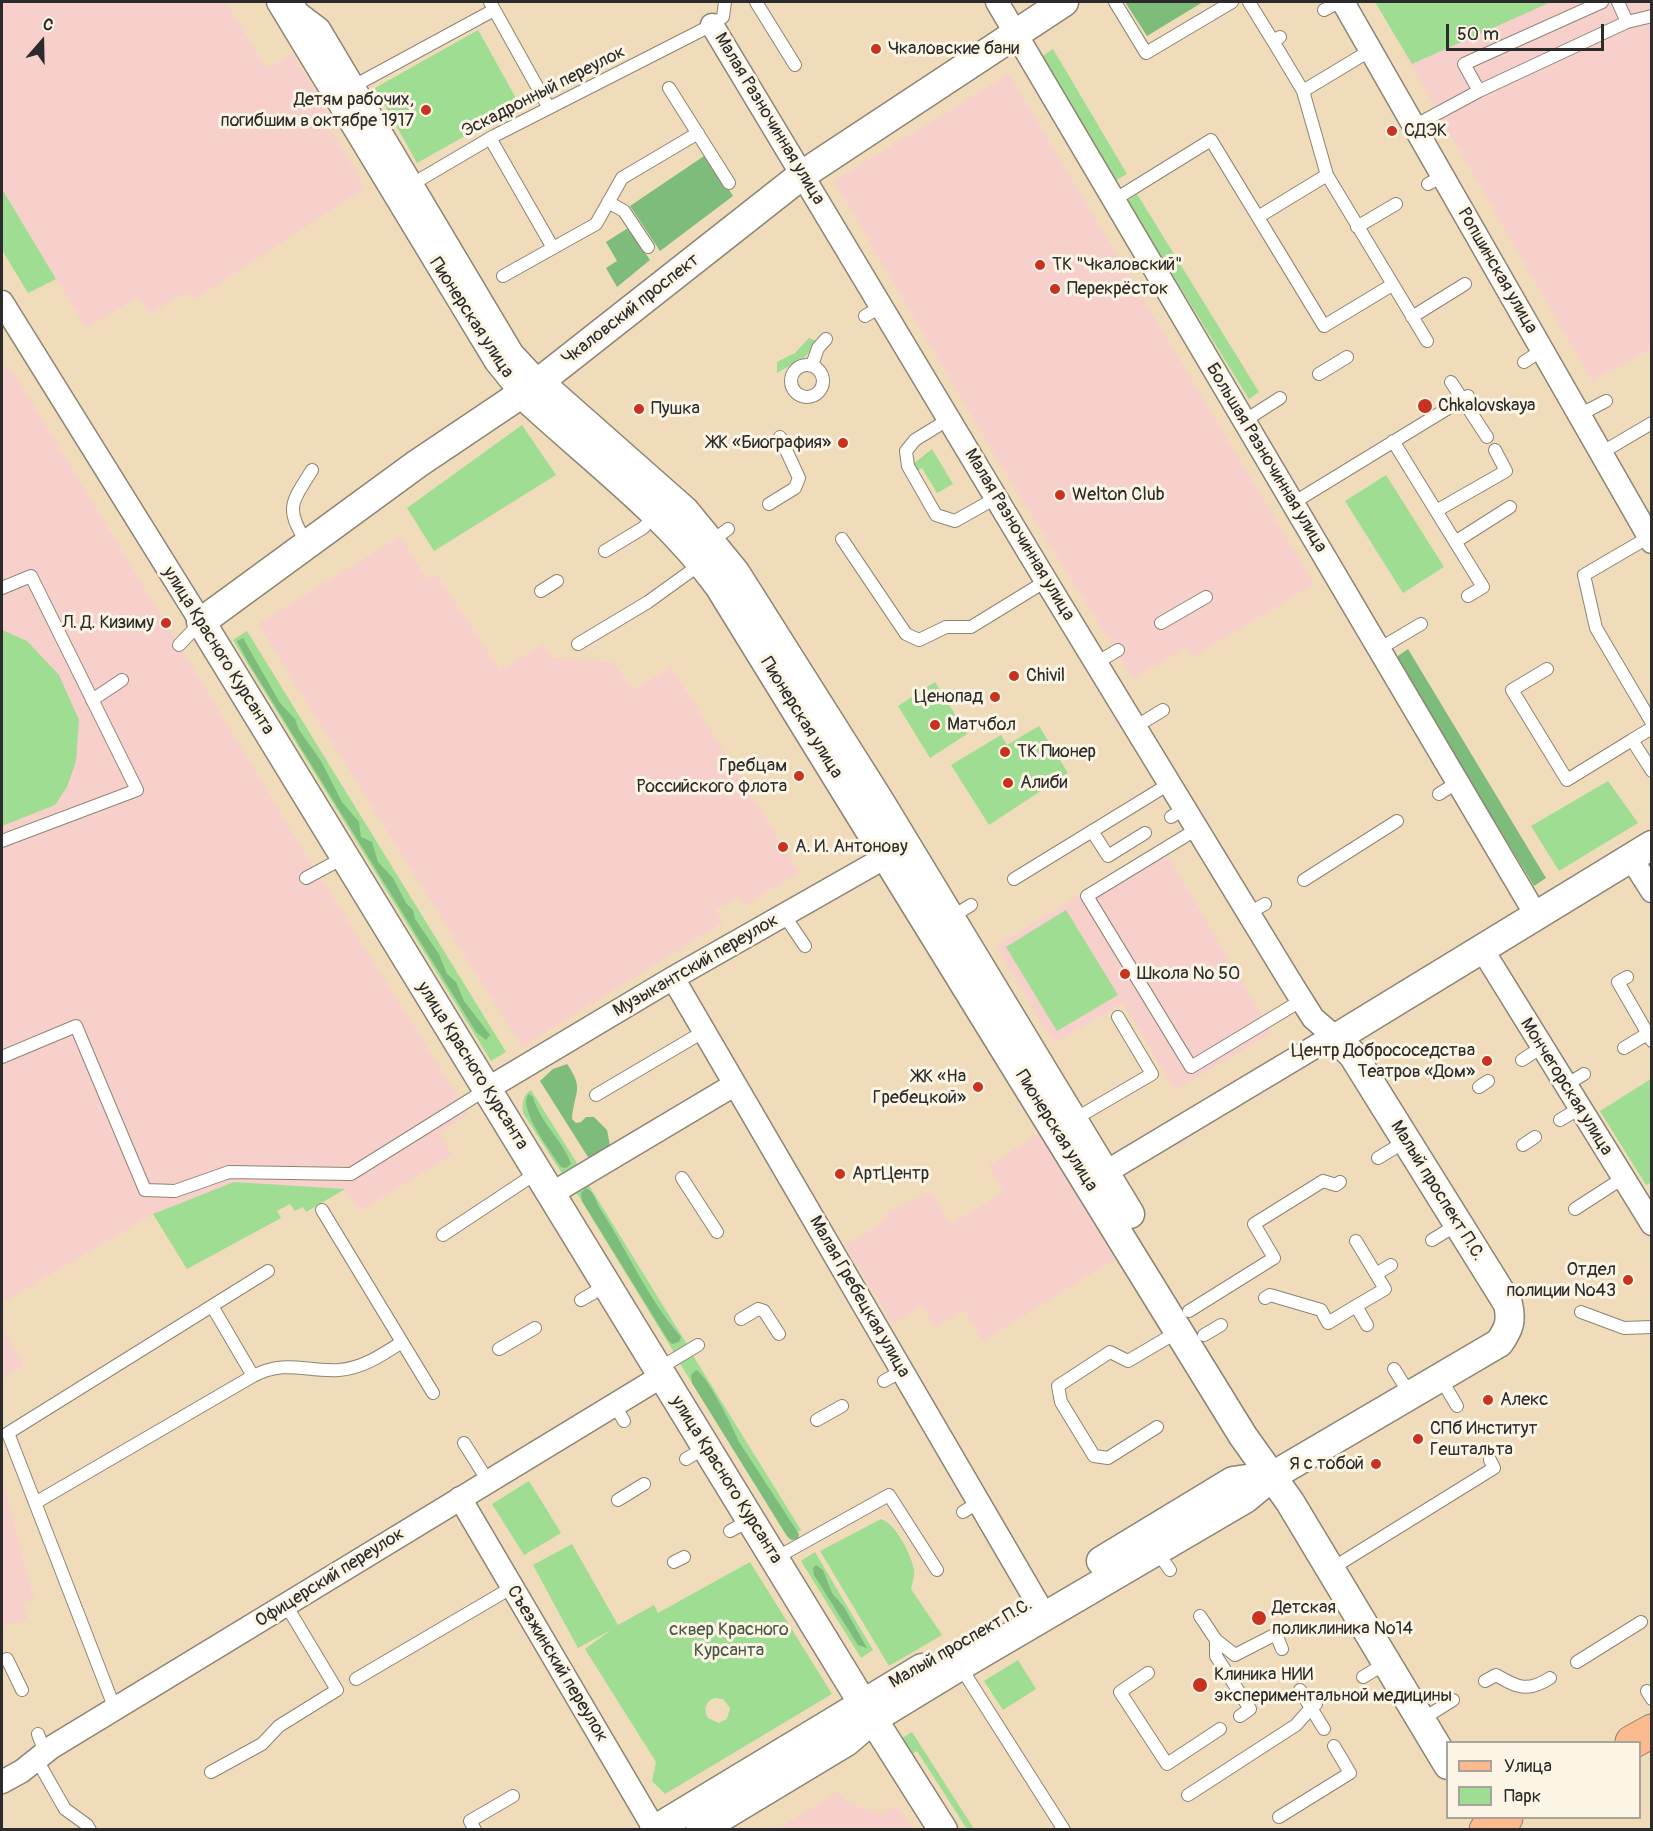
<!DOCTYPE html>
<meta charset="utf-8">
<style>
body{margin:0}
#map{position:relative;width:1653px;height:1831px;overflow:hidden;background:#f0dcbb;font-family:Pangolin,sans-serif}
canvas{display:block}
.frame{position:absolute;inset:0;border:3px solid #2b2b2b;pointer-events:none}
.legend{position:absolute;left:1446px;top:1741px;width:195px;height:78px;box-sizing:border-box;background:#fcf5e5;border:2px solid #a8a49b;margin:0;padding:8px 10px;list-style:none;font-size:18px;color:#2b2b2b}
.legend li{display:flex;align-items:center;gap:12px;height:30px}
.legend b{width:30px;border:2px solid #a8a49b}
.north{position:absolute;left:12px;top:12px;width:60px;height:60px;-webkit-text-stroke:4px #fcf5e5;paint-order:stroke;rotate:20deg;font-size:16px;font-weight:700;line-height:24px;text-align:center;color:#2b2b2b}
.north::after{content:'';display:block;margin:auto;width:21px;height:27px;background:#2b2b2b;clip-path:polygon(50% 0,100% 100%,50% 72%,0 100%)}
.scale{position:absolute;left:1446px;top:24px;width:158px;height:27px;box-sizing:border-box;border:3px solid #2b2b2b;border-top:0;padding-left:8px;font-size:18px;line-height:21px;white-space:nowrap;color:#2b2b2b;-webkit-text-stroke:4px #fcf5e5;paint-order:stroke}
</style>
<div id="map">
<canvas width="1653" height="1831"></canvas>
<div class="frame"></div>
<ul class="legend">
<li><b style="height:8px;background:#fcba8e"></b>Улица</li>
<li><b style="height:16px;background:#9edd92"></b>Парк</li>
</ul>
<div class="north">С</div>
<div class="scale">50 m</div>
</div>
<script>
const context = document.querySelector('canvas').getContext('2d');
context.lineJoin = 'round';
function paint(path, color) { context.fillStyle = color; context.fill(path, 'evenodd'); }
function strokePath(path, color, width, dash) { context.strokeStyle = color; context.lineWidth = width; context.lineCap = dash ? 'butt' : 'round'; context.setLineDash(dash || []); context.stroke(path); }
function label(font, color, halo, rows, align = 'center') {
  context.font = font + ' Pangolin,sans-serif'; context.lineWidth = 6; context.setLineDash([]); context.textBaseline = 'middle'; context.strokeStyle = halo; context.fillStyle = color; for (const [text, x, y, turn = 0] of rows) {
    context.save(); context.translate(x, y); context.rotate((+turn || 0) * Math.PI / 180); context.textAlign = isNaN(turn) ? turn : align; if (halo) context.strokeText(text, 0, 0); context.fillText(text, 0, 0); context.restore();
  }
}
const built = new Path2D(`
 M2,2H226L267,69L292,54L329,115L320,121L325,130L332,131L365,188L194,300L188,291L150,314L139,297L86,328L2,189Z
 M1522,2H1651V349L1592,381L1404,53Z
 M1009,74L1314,584L1193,657L1186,647L1133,679L994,454L834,181Z
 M10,366L305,853L469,1114L439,1133L452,1155L360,1211L345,1189L306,1212L303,1207L295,1211L290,1204L277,1211L281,1218L187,1269L153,1214L2,1303V369Z
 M400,536L427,579L437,575L500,670L543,644L552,658L613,662L633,690L671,667L799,872L744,906L738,896L716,910L723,922L522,1047L258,624Z
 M1161,844L1272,1033L1175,1090L1123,1003L1054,1043L996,946Z
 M1039,1133L1115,1259L983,1341L964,1310L935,1327L922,1306L893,1324L845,1245L879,1225L886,1214L930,1192L951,1224L1004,1192L989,1166Z
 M2,1328L24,1366L2,1379Z
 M2,1476L34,1600L23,1603L27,1619L2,1626Z
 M838,1791L847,1803L883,1814L896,1806L913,1829H778Z`);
const green = new Path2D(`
 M1375,2H1551L1412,64Z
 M478,30L520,105L417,163L375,88Z
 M1053,49L1127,174L1115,181L1041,57Z
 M2,189L56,279L28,293L2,250Z
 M1137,194L1259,392L1249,399L1127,201Z
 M809,338L817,341L806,356L777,373V362L795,353Z
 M522,425L556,475L434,551L407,508Z
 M932,449L953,484L937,493L922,468L917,471L913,464Z
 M1386,475L1444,567L1403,593L1345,501Z
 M2,630L27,641L59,675L79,720L76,761L67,787L55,805L2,826Z
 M247,631L506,1052L491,1061L233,640Z
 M935,682L967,734L930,758L898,706Z
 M1039,726L1068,773L989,825L951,765L1001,735L1007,745Z
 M1608,781L1638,823L1559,871L1531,826Z
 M1066,910L1118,995L1057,1031L1006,947Z
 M1651,1079L1652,1182L1646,1185L1600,1111Z
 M531,1090L578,1165L563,1175L523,1113C522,1104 522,1096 531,1090Z
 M234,1182L345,1189L306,1212L303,1207L295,1211L290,1204L277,1211L281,1218L187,1269L153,1214Z
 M588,1184L688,1346L675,1354L576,1192Z
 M692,1354L801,1530L788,1538L679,1362Z
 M529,1481L561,1533L524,1555L492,1504Z
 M881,1519C896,1524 911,1554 914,1570C915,1576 912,1583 911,1589L942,1635L889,1666L820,1551Z
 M572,1544L618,1625L654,1605L658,1613L750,1562L832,1694L665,1794L652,1781L656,1762L585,1649L611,1630L578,1648L533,1565ZM715,1698L723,1699L730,1708L727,1719L719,1723L708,1718C703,1710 705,1701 715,1698Z
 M815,1552L873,1650L861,1658L801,1561Z
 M1018,1660L1036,1689L1003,1710L984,1681Z
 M912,1732L974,1829H967L917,1751L909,1756L899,1740Z`);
const forest = new Path2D(`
 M1125,2H1203L1147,36Z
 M707,154L733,196L660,251L630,206Z
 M628,228L650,260L617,287L606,268L617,261L606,242Z
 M243,638L280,703L295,719L299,730L321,761L342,802L359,822L361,837L372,842L378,862L393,878L406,903L413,910L415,919L439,954L447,974L456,982L464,1001L490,1035L486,1040L476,1032L248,662L237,641Z
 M1408,649L1546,878L1534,886L1395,658Z
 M567,1064C585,1090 574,1091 572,1119L576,1123L581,1122L586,1117H594L607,1130L610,1146L599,1155L588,1157L540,1081L553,1069Z
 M529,1094L533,1097C540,1123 563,1140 571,1164L566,1168L561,1167C552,1153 516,1107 529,1094Z
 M586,1188C595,1192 596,1203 601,1210C628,1252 648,1299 681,1337L679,1342L672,1344L668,1340L582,1201L581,1193Z
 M696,1370C707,1375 734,1429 739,1442L799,1534L798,1539L791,1540L787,1536L692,1383L691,1375Z
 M816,1565L823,1570L832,1593L844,1607L867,1648L858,1645L814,1575L813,1568Z`);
const service = new Path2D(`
 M490,2L549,108
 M756,2L795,65
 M1115,2L1146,53L1232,2
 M1249,2L1273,41L1280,37
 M1618,2L1627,22
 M1324,10L1339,2
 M1273,41L1303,91L1327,175L1427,341
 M352,87L494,10
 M669,88L729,183
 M1303,91L1371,50
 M1479,91L1464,64L1602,2
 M1414,126L1479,91L1627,22L1652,16
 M490,138L553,248
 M1428,184L1443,176
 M409,186L494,136L712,25L723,17L725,2
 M1114,200L1211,140L1324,326L1392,285
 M608,202L624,211L648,247
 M1258,217L1327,175
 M1357,227L1396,204
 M503,276L596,224L622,178L698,133
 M865,316L882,306
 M1412,317L1465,284
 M1524,362L1542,350
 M791 381a16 16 0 1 1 32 0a16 16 0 1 1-32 0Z
 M812,365L818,348L826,339
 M1319,374L1347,357
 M1451,382L1487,437
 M1579,415L1606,401
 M949,419L915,440L906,451L908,466L936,515L955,521L996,498
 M1244,421L1280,398
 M1393,441L1483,587L1468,596
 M1601,453L1652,423
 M1293,503L1468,396
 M769,504L795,488L799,478L780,437
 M1436,511L1506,471L1495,450
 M1649,537L1584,575L1596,628L1652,723
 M842,539L906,634L919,640L946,627H971L1046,581
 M712,541L728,529
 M1455,542L1510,507
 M308,545C285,508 290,505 312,470
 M605,551L643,528L657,514
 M2,588L31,576L137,790L2,841
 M541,591L557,581
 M1161,623L1206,597
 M578,644L648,602L702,563
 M179,645L201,622
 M1379,649L1421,624
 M1096,663L1118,650
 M1547,669L1512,690L1567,780L1632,740
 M92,700L122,680
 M1135,727L1163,710
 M1652,728L1632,740L1652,771
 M1439,794L1458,782
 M1171,817L1185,808
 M1197,829L1087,896L1191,1067L1302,1000
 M1092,831L1108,856L1145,833
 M306,878L345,857
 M1014,879L1169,784
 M1304,880L1397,821
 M1249,913L1265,904
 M784,915L805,946
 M950,918L971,905
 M1627,977L1618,982L1652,1041
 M1624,1048L1647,1034
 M2,1057L76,1026L145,1190L175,1191L229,1172L351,1174L487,1089
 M1522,1060L1542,1047
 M1566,1085L1584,1074
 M1479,1087L1488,1081
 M596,1095L703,1032
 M1073,1120L1152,1074L1118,1017
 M1560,1120L1580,1108
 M1523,1145L1535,1137
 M1378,1158L1406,1141
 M682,1178L717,1232
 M1575,1209L1623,1178
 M443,1235L538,1172
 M1432,1240L1458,1224
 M1356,1241L1385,1289L1356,1306
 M1376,1274L1391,1265
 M1265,1298L1270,1295L1321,1310L1328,1323L1356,1306L1367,1325
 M581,1300L607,1285
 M1189,1311L1274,1258L1254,1224L1323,1181L1336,1185L1340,1182
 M1581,1312L1624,1328L1652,1327
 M741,1319L758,1309L764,1311L779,1334
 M1204,1335L1221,1325
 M402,1342L433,1393
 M499,1349L535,1328
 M658,1369L698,1345
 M1394,1369L1411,1396
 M253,1376C286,1359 305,1372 339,1370C363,1368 382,1355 402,1342L322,1210
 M1441,1379L1457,1406
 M884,1381L902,1371
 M614,1404L624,1421
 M817,1420L842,1406
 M1157,1427L1108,1458L1094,1456L1061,1402L1058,1386L1110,1352L1128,1361L1179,1331
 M464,1443L488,1481
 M686,1459L706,1447
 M618,1500L644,1484
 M35,1503L253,1376L212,1306
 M963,1512L979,1502
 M730,1531L750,1520
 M1156,1550L1170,1570
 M774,1559L889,1495L937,1570
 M674,1562L684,1557
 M1331,1569L1494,1468L1490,1460
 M1200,1616L1216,1640V1656L1250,1709L1240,1716
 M1216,1640L1235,1655L1276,1634L1282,1649
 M951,1652L1064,1830
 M7,1659L22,1690
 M1577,1662L1641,1622
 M1148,1673L1120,1692L1167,1764L1220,1729
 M1363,1677L1386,1663
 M356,1679L511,1588
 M1485,1681L1496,1675C1517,1687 1527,1693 1550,1678
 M1647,1691L1652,1699
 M1316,1704L1311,1708L1324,1729
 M115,1709L8,1433L268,1271
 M1421,1720L1453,1700
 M38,1734L45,1753
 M37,1760L65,1809L87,1825L90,1830
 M211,1772L262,1744L279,1726L337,1690L286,1605
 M1188,1795L1296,1725L1311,1708L1300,1690
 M1279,1817L1350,1773L1334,1746
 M475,1830L470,1821L513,1796`);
const minor = new Path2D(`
 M278,2L496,362L521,393
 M291,2L298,13L319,29L512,353L539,382
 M997,2L1536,915
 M1343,2L1652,542
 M712,25L1046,581L1291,983L1313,1018L1336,1038L1318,1045L1091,1181
 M2,302L201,622
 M1631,858L1652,891
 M1482,949L1652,1224
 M673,978L1045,1616
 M487,1089L673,978L900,849
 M551,1194L734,1085
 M460,1498L655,1830
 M2,1782L22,1771L52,1747L662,1376`);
const tertiary = new Path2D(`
 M539,382L685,511L735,572L879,800L1130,1214
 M521,393C588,456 664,511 719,586L1243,1436L1290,1502L1448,1765
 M1101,1561L1233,1481L1274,1475
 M654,1830L922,1668
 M700,1830L846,1742L873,1719L960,1666L1245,1499L1274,1475L1499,1343C1509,1329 1512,1321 1508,1304L1353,1055L1336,1038L1652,845
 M943,1830L862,1702L201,622L417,464L539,382L802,175L1064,2`);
const primary = new Path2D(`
 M1632,1742L1652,1731
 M1486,1830L1506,1818`);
const markers = [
 [876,49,6,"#c8321e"],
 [426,110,6,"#c8321e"],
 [1392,131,6,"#c8321e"],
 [1040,265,6,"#c8321e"],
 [1055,289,6,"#c8321e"],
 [1425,406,8,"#c8321e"],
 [639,409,6,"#c8321e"],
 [843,443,6,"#c8321e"],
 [1060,495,6,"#c8321e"],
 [166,623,6,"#c8321e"],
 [1014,676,6,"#c8321e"],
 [995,697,6,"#c8321e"],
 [935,725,6,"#c8321e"],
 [1005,752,6,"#c8321e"],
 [799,776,6,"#c8321e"],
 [1008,783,6,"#c8321e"],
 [783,847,6,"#c8321e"],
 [1125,974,6,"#c8321e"],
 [1487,1061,6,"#c8321e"],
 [978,1087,6,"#c8321e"],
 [840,1174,6,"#c8321e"],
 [1628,1280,6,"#c8321e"],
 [1488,1400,6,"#c8321e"],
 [1418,1439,6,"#c8321e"],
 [1376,1464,6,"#c8321e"],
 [1259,1618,8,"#c8321e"],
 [1200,1685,8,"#c8321e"]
];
const poiNames = [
 ["Чкаловские бани",888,49],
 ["Детям рабочих,",414,100,"right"],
 ["погибшим в октябре 1917",414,121,"right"],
 ["СДЭК",1404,131],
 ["ТК \"Чкаловский\"",1052,265],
 ["Перекрёсток",1067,289],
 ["Chkalovskaya",1438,406],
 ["Пушка",651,409],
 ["ЖК «Биография»",831,443,"right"],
 ["Welton Club",1072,495],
 ["Л. Д. Кизиму",154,623,"right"],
 ["Chivil",1026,676],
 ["Ценопад",983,697,"right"],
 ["Матчбол",947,725],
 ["ТК Пионер",1017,752],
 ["Гребцам",787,766,"right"],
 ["Российского флота",787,787,"right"],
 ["Алиби",1020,783],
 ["А. И. Антонову",795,847],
 ["Школа № 50",1137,974],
 ["Центр Добрососедства",1475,1051,"right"],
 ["Театров «Дом»",1475,1072,"right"],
 ["ЖК «На",966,1077,"right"],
 ["Гребецкой»",966,1098,"right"],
 ["АртЦентр",852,1174],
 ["Отдел",1616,1270,"right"],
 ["полиции №43",1616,1291,"right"],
 ["Алекс",1500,1400],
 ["СПб Институт",1430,1429],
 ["Гештальта",1430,1450],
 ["Я с тобой",1364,1464,"right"],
 ["Детская",1272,1608],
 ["поликлиника №14",1272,1629],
 ["Клиника НИИ",1214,1675],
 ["экспериментальной медицины",1214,1696]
];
const streetNames = [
 ["Эскадронный переулок",544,92,-27],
 ["Малая Разночинная улица",769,119,59],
 ["Ропшинская улица",1497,271,60],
 ["Чкаловский проспект",631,310,-38],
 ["Пионерская улица",471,318,57],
 ["Большая Разночинная улица",1266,458,59],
 ["Малая Разночинная улица",1019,535,59],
 ["улица Красного Курсанта",218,651,58],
 ["Пионерская улица",801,718,58],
 ["Музыкантский переулок",696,966,-30],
 ["улица Красного Курсанта",472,1066,58],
 ["Мончегорская улица",1566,1087,58],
 ["Пионерская улица",1056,1131,58],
 ["Малый проспект П.С.",1437,1191,58],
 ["Малая Гребецкая улица",859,1297,60],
 ["улица Красного Курсанта",726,1480,58],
 ["Офицерский переулок",330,1578,-32],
 ["Малый проспект П.С.",961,1644,-30],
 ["Съезжинский переулок",557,1664,59]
];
const parkNames = [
 ["сквер Красного",729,1630],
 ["Курсанта",729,1651]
];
paint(built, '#f7d0cb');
paint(green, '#9edd92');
paint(forest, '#7ebc7c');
strokePath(service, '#8e8473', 14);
strokePath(minor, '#8e8473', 25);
strokePath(tertiary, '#8e8473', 31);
strokePath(primary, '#8e8473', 35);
strokePath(service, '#fff', 12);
strokePath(minor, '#fff', 22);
strokePath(tertiary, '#fff', 28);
strokePath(primary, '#fcba8e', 33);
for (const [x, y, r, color] of markers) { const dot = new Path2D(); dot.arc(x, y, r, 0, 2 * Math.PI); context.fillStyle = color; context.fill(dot); strokePath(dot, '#fcf5e5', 2); }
label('18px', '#2b2b2b', '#fcf5e5', poiNames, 'left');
label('18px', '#2b2b2b', '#fcf5e5', streetNames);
label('18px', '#485845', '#fcf5e5', parkNames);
</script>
